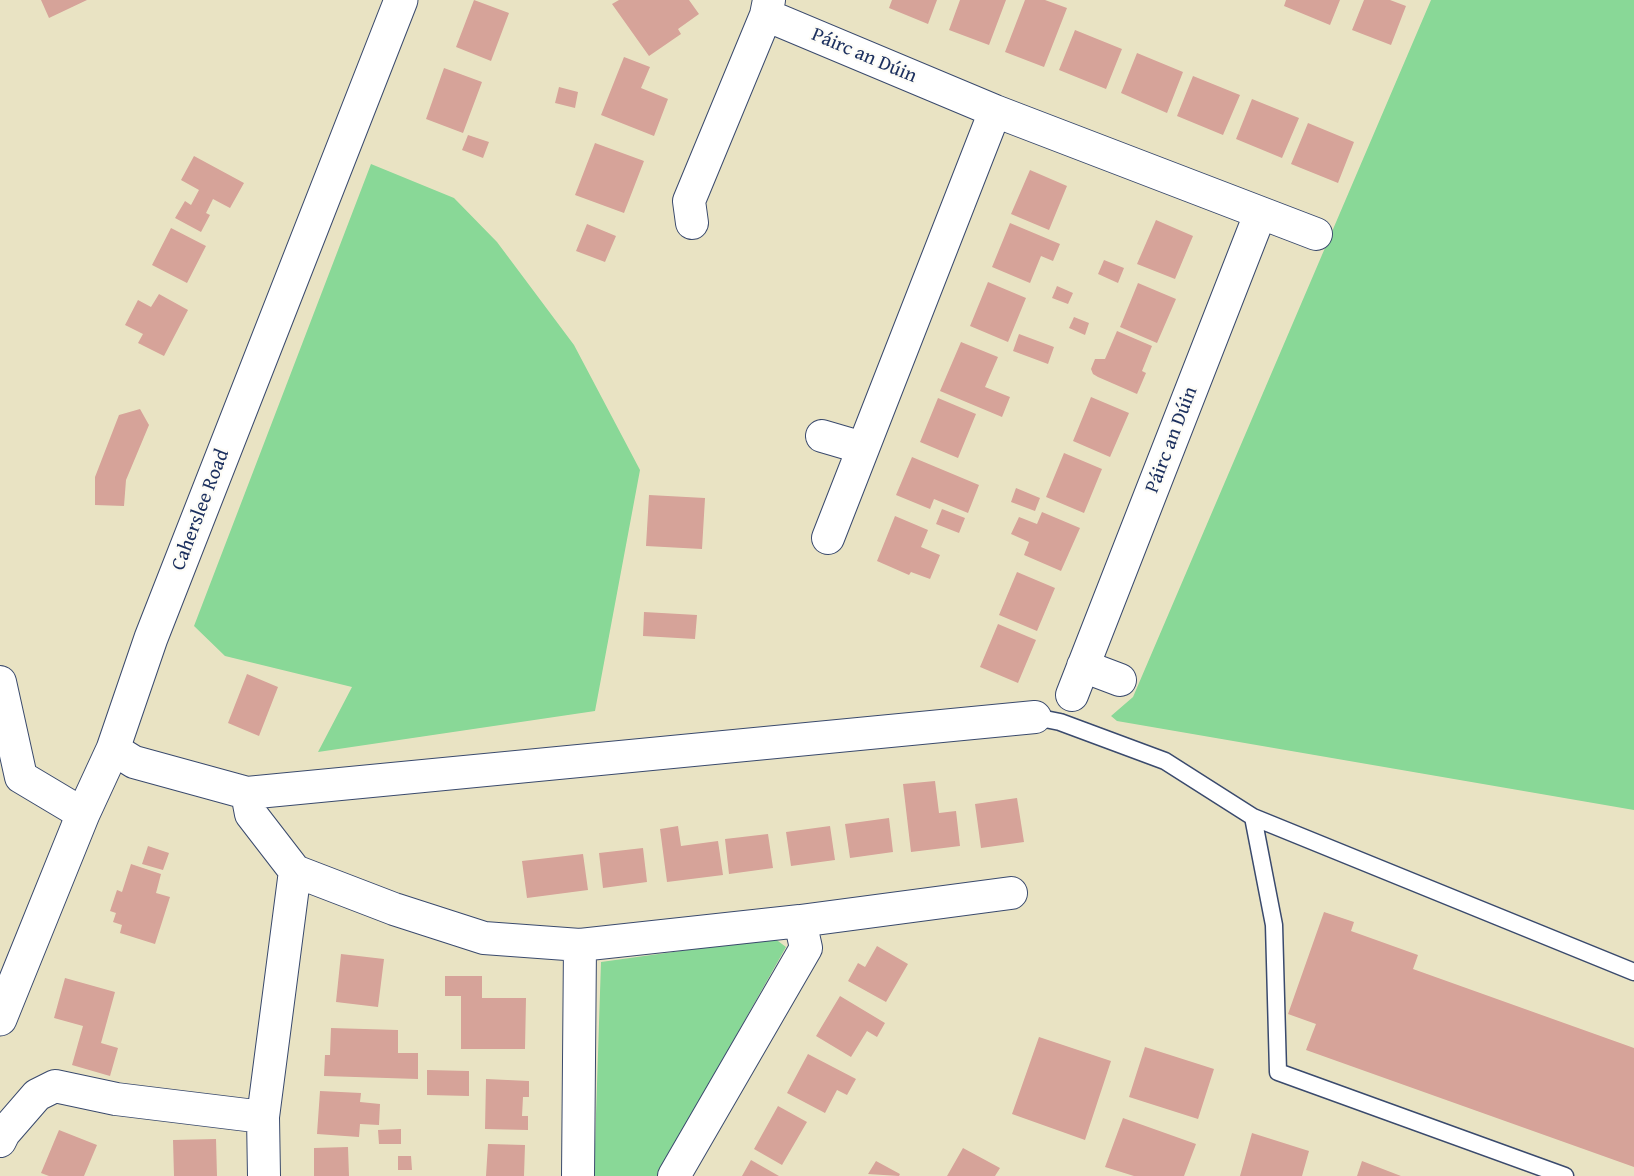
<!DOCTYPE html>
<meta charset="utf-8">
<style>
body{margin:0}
canvas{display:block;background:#e9e3c3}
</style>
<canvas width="1634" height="1176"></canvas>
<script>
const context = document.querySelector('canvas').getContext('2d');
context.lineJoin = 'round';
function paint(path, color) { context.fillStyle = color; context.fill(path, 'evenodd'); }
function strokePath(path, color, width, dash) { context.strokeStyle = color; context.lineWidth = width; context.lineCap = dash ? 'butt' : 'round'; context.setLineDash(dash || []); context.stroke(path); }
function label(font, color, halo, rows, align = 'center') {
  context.font = font + ' "Gentium Book Plus",serif'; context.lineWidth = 4.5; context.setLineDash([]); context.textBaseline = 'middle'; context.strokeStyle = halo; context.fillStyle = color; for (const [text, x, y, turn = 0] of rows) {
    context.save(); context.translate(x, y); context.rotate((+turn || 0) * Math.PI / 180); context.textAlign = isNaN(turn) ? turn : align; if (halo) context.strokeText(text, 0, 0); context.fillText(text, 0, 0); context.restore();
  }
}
const green = new Path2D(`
 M1431,0H1634V810L1117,721L1111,716L1133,697Z
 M371,164L454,198L497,242L574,345L640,470L595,711L318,752L352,687L225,656L194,626Z
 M774,938L786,947L657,1176H594L601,962Z`);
const building = new Path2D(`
 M41,0H87L49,18Z
 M474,0L509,13L491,61L456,47Z
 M619,0H689L699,14L678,29L681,34L649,56L612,4Z
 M892,0H937L928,24L889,8Z
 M960,0H1006L989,45L949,30Z
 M1025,0H1045L1067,8L1044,67L1005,52Z
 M1286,0H1340L1330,25L1284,6Z
 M1364,0H1390L1406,6L1391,45L1352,30Z
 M1075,30L1122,49L1106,89L1059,70Z
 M1137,53L1183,72L1167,113L1121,93Z
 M624,57L650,67L641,88L668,99L654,136L601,115Z
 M444,68L482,82L463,133L426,119Z
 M1193,76L1240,95L1223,135L1177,116Z
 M559,87L578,92L575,108L555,103Z
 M1252,99L1299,118L1282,158L1236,139Z
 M1308,123L1354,142L1338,183L1291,164Z
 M468,135L489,142L483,158L462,150Z
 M595,143L644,161L624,213L575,195Z
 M194,156L244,183L230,208L213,199L206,213L210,215L201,232L175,218L185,201L191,205L199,190L181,180Z
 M1030,170L1067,186L1049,230L1011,214Z
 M1156,220L1193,236L1175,279L1137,264Z
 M1010,223L1060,244L1053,261L1041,256L1030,283L992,267Z
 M587,224L616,236L605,262L576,251Z
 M171,228L206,246L187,283L152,265Z
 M1104,260L1124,268L1118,283L1098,274Z
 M988,282L1026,298L1008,342L970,326Z
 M1138,283L1176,299L1157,343L1120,327Z
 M1057,286L1073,293L1068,304L1052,298Z
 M159,294L188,310L164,356L138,343L143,334L125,325L138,300L151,307Z
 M1074,317L1089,323L1085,335L1069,328Z
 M1117,331L1152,346L1142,371L1146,373L1137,394L1098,377L1093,374L1091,369L1095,359H1105Z
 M1019,334L1054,347L1048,364L1013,351Z
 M961,342L998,357L985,387L1010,397L1002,417L940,391Z
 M1091,397L1129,413L1110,457L1073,441Z
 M938,398L976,414L958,458L920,442Z
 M140,409L149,425L126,480L124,506L95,505V477L119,415Z
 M1064,453L1102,469L1084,513L1046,497Z
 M912,457L979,485L968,513L934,499L930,509L896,495Z
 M1016,488L1040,498L1035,511L1011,502Z
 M649,495L705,498L702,549L646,546Z
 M942,509L965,518L959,533L936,524Z
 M1042,512L1080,528L1061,571L1024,555L1029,542L1011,534L1019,517L1037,524Z
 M895,516L928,530L921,547L940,555L930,579L911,572L909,575L877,561Z
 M1017,572L1055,588L1037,631L999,615Z
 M644,612L697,615L695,639L643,636Z
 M998,624L1036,640L1018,683L980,667Z
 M247,674L278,687L259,736L228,723Z
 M935,781L939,813L956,811L960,846L911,852L903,784Z
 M1017,798L1024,842L981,848L975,804Z
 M889,818L893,852L850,858L845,824Z
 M678,826L681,846L718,841L723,875L667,882L660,829Z
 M830,826L835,860L791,866L786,832Z
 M768,834L773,868L729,874L725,839Z
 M148,846L169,853L163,870L142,864Z
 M643,848L647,882L603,888L599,853Z
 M583,854L588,890L527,898L522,861Z
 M131,864L161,874L156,893L170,897L155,944L120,933L122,925L113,922L116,913L110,911L117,890L122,892Z
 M1324,912L1354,922L1351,931L1418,955L1413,969L1634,1048V1167L1306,1050L1316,1024L1288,1014Z
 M877,946L908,964L886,1002L848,981L858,963L865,967Z
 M341,954L384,959L378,1007L336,1002Z
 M445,976H482V998H526L525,1049H461V996H445Z
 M65,978L115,992L101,1043L118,1048L110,1076L72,1065L83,1026L54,1018Z
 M840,996L885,1023L877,1037L867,1031L851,1057L816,1036Z
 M331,1028L398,1030V1053H418V1079L324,1076L325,1055H330Z
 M1039,1037L1111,1061L1085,1140L1012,1114Z
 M1145,1047L1214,1069L1198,1119L1129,1097Z
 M808,1054L856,1079L847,1095L837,1090L825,1113L787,1093Z
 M427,1070L469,1071V1096L427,1095Z
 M486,1079L529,1081V1097H523L522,1116H528V1130L485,1129Z
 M320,1091L361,1093L360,1102L380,1104L379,1125L360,1124L359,1137L317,1134Z
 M778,1106L807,1122L782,1165L754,1149Z
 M1123,1118L1196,1144L1184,1176H1134L1105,1167Z
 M401,1129V1144H379L378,1130Z
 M59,1130L97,1145L84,1176H49L41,1173Z
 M1252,1133L1309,1151L1302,1176H1240Z
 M216,1139L217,1176H174L173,1140Z
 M488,1144L525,1145L524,1176H486Z
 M348,1147L349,1176H314V1148Z
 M963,1148L1000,1168L995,1176H947Z
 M398,1156H411L412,1170H398Z
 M751,1160L779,1176H742Z
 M876,1161L900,1174L899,1176L868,1174Z
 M1362,1161L1401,1176H1357Z`);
const service = new Path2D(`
 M1035,717L1060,722L1165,761L1253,817L1634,972
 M1253,817L1274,925L1278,1072L1565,1176`);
const minor = new Path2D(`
 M769,0L766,15L995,111L1316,234
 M692,223L689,201L766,15
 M822,436L863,448
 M828,538L995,111
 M1083,666L1120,680
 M0,682L21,777L83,814
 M1072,695L1260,214
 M113,749L134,762L247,793L1035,717
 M247,793L251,814L295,871L394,909L484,938L580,945L800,921L1011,893
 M0,1141L4,1133L37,1095L55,1086L116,1099L263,1117
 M264,1176L263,1117L295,871
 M578,1176L580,945
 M674,1176L806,948L800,921`);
const secondary = new Path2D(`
 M0,1019L83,814L113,749L151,638L401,0`);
const streetNames = [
 ["Páirc an Dúin",864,56,23],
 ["Páirc an Dúin",1172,440,-69],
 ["Caherslee Road",201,510,-69]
];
paint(green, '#89d897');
paint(building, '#d6a399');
strokePath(service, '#3a4a6d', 19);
strokePath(minor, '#3a4a6d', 34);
strokePath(secondary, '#3a4a6d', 35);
strokePath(service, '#fff', 16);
strokePath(minor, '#fff', 32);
strokePath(secondary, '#fff', 33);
label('20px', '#1b2f5e', '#fdfcf7', streetNames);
</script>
